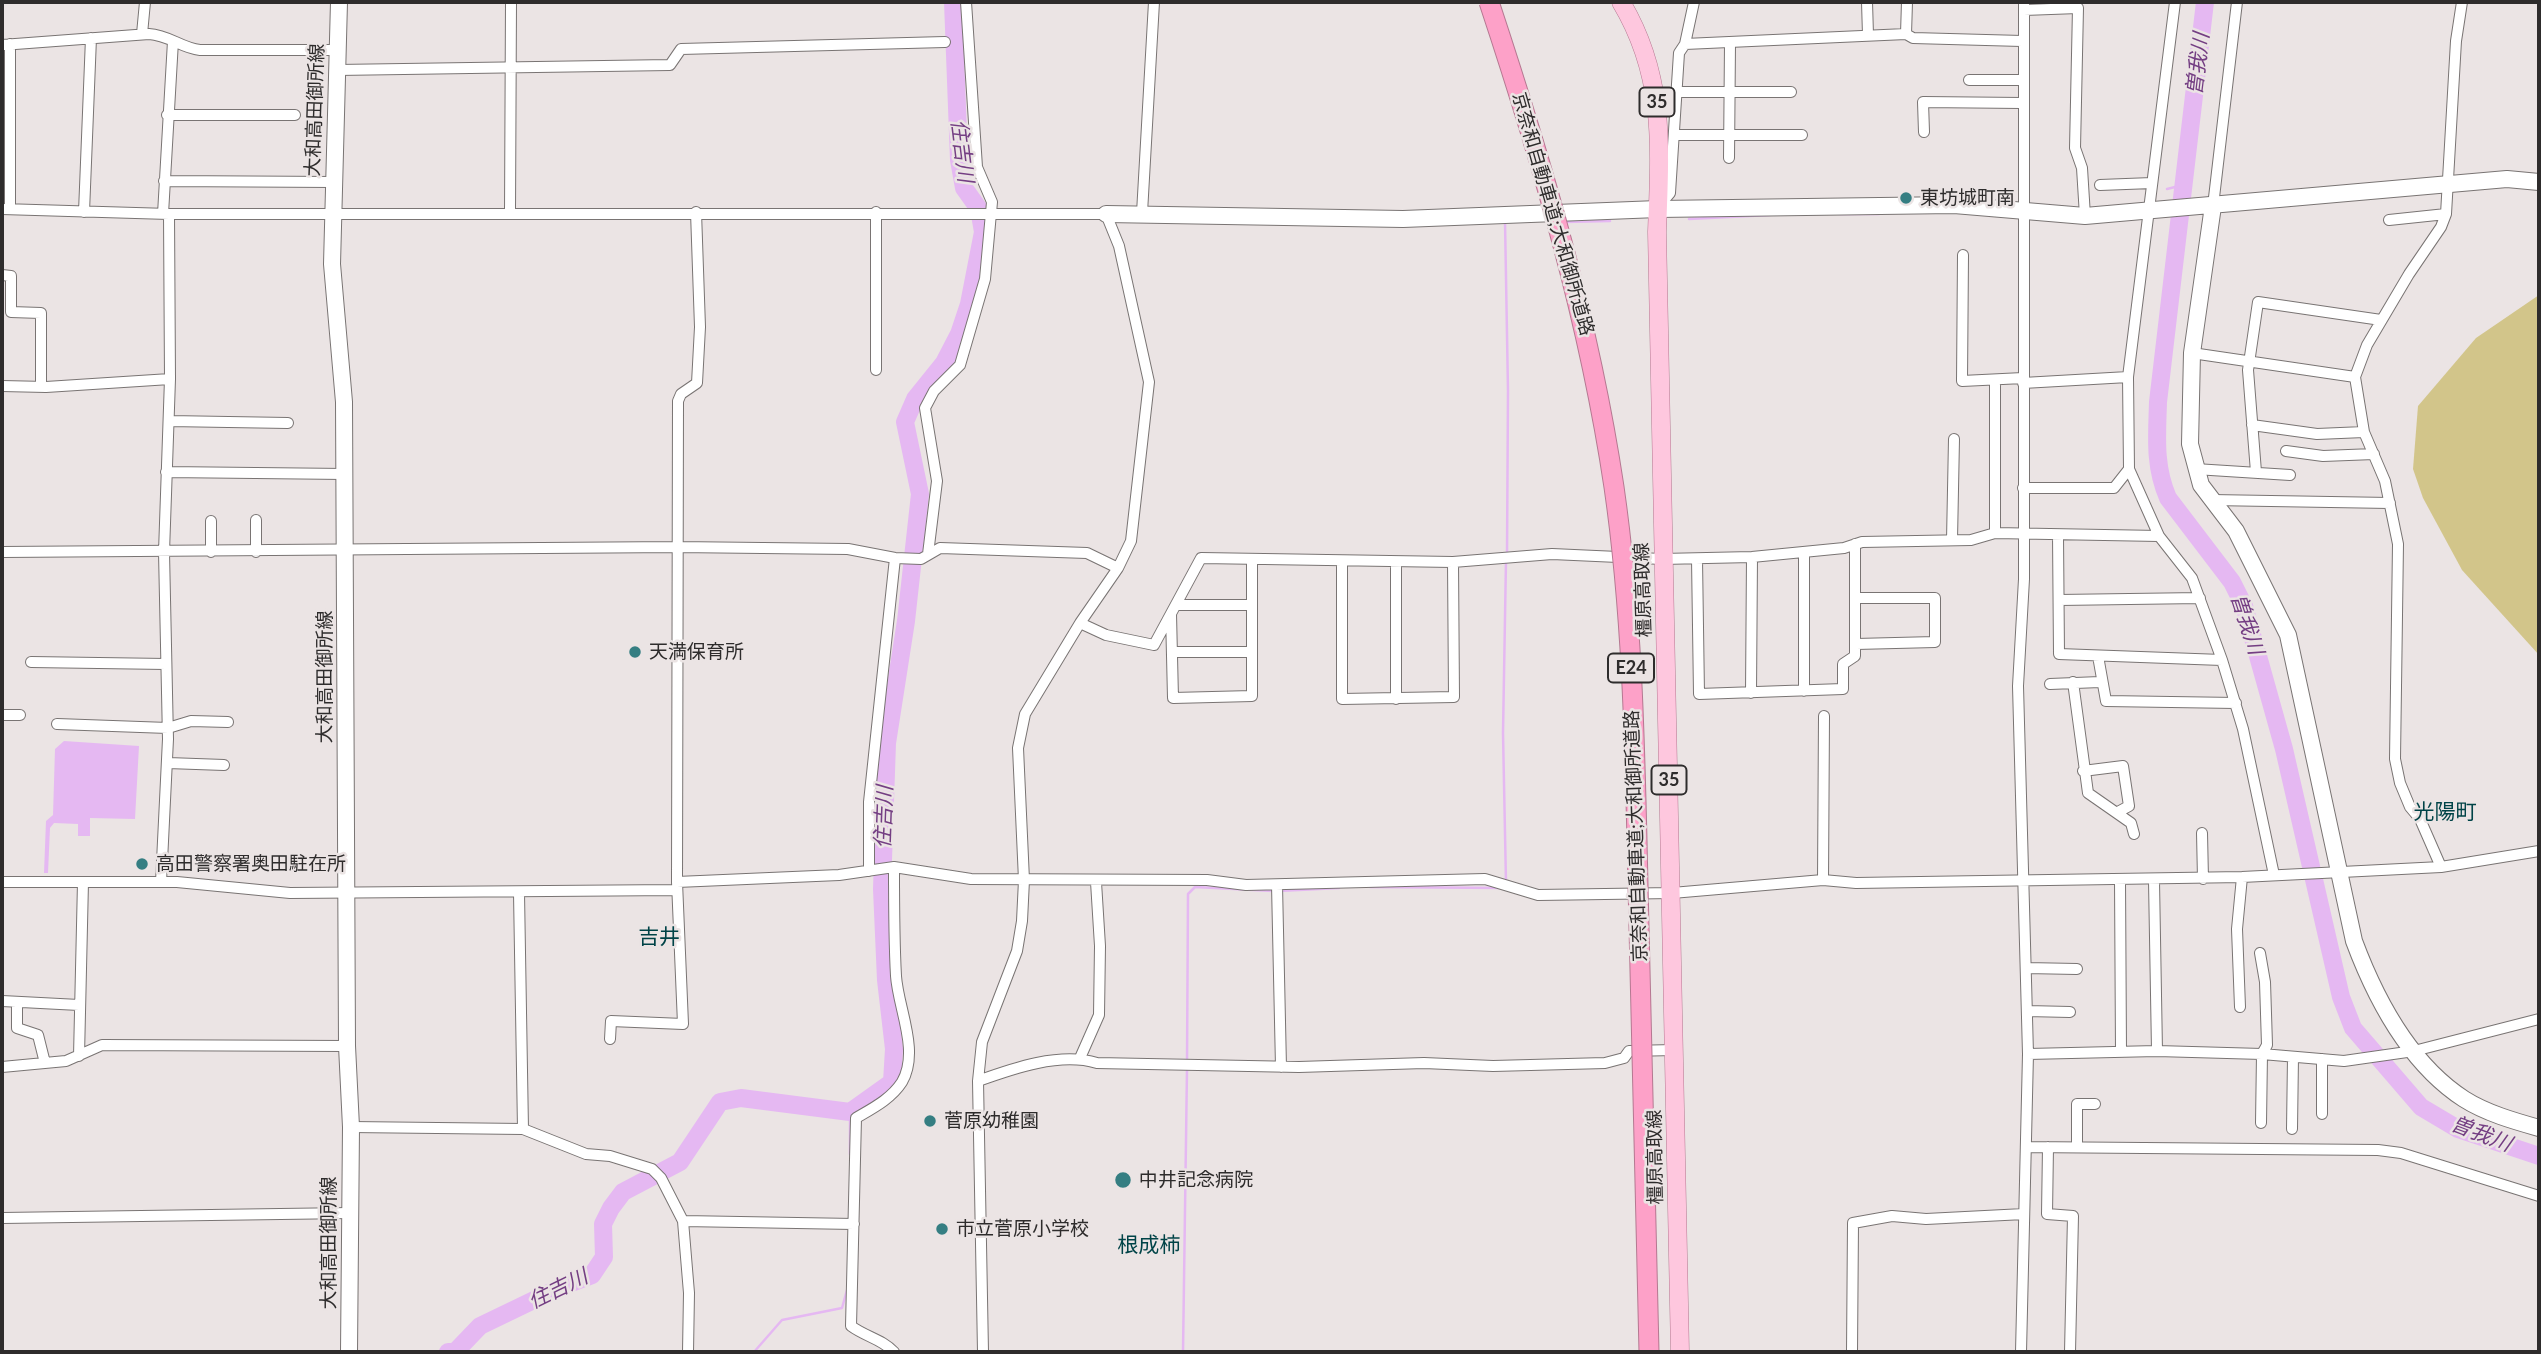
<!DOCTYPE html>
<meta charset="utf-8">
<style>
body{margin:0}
#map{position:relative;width:2541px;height:1354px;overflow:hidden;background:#ebe4e4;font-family:Lato,sans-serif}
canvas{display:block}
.frame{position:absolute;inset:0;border:4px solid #2e2c2c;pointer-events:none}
</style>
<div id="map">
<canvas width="2541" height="1354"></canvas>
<div class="frame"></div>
</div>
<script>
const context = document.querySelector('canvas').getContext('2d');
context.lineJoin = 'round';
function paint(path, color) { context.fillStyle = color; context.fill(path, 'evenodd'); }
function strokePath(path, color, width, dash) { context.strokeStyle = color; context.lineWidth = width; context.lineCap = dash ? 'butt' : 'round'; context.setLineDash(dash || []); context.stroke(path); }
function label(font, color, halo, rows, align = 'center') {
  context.font = font + ' Lato,"Noto Sans JP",sans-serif'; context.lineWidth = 5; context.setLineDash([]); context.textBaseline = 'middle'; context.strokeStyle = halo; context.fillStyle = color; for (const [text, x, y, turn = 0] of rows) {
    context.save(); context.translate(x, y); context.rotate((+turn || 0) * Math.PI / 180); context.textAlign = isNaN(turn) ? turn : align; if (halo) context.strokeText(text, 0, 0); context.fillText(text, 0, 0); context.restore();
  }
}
const green = new Path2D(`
 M2539,295V655L2462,570L2423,498L2413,469L2418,406L2476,338Z`);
const water = new Path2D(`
 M64,741L139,746L135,819L90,818V836H78V824L54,823L50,828L48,873H44L46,821L53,815L55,749Z`);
const stream = new Path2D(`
 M2167,189L2183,185
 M1840,214H1879
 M1689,219L1770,215
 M1505,221L1508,391L1507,554
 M1564,222L1610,221
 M1506,560L1503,733L1506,883
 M1370,887L1503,888
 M1279,891L1339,888
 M1187,1062L1188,894L1195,887L1273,891
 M850,1112V1154
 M754,1352L782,1320L842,1308L847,1290
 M1183,1352L1187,1069`);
const river = new Path2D(`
 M2205,2L2158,402C2157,436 2154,466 2168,498L2232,582L2244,606L2284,749L2341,997L2353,1028L2421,1107L2458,1129L2539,1156
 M448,1352H455L480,1326L563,1286L592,1275L604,1257L603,1224L611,1208L623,1192L680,1162L720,1102L741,1098L850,1112L892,1082L894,1049L886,980L882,889L887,743L906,621L920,494L905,422L915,399L944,363L959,334L969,304L983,232L979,209L964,188L959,160L953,2`);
const street = new Path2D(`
 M1867,2L1868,35
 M2175,2L2128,377L2129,469L2159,536L2192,578L2222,660L2243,729L2274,875
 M2024,10L2078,8L2075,148L2082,168L2085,216
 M142,34L145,2
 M1906,34L1907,2
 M10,44V209
 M1685,44L1906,34L1913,38L2022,41
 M2,45L149,34C169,35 181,48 200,50H338
 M337,70L670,65L681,49L945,42
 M1969,80H2022
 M1678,92H1791
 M167,115H295
 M1924,132L1923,102L2022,103
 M1675,135H1802
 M1729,158L1730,44
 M164,181L334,182
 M2100,185L2152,183
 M1659,206L1670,193L1679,53L1685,44L1694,2
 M2213,206L2237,2
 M2,209L169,214H1106L1119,246L1149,382L1131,541L1118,568L1080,623L1025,714L1018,748L1024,880L1022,921L1017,951L982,1042L978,1081L983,1352
 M84,212L91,38
 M510,212L511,2
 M876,212V370
 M1142,213L1154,2
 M163,214L173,41
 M2389,220L2446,214
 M1963,255L1962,381L2023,378
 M2,275L11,276V312L41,313V387
 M2192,353L2355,377
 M1995,380V533
 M2023,383L2128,377
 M2,386L46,387L170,379
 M169,421L288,423
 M2252,425L2317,434L2364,432
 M2286,451L2323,456L2374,454
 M2195,469L2290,475
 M166,472L345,474
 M2256,472L2248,370L2258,302L2381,320
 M2023,488H2114L2129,469
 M2211,500L2390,503
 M256,520V552
 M211,521V552
 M2058,535L2059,654L2222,660
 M1952,540L1954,439
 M2,552L677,547L848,549L895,558L921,559L940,548L1087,553L1118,568
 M1804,553V691
 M928,554L937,481L925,408L934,391L960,365L985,279L992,202L977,167L966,2
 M1697,559L1699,694L1843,689V664L1855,656V544
 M1342,561V699L1454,697L1453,562
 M1855,598H1935V642L1856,644
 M2059,600L2200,598
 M1176,605H1252
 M1171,614L1173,698L1252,696V560
 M1080,623L1106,635L1154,645L1201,558L1453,562L1552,554L1662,559L1752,557L1844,548L1862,542L1971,540L1995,533L2159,536
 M1172,652H1252
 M2098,656L2106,701L2236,703
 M31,662L166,664
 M2073,682L2088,793L2131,823L2134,834
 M2050,684L2100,682
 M1751,693L1752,557
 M1396,699V562
 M2,715H20
 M57,724L168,728L191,721L228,722
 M168,763L224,765
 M2083,771L2123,766L2129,806L2118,812
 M2202,833L2203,879
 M894,867C894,903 894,940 896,976C898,1008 920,1051 902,1082C891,1099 873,1108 856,1118L851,1326C866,1337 882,1339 894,1352
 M2441,867L2420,819L2410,807L2400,783L2395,759L2398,544L2385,481L2364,432L2355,377L2367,345L2409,274L2441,227L2446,214L2456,41L2462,2
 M869,871V802L895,558
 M1823,880L1824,716
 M2120,880L2121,1052
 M2154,881L2157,1051
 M2,882H177L290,893L677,890
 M161,882L168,739L164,552L170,379L169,214
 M677,882L839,875L894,867L971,879L1207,880L1246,885L1485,879L1538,895L1672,893L1823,880L1856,883L2242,877L2441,867L2539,851
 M1277,885L1281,1067
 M519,893L523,1129
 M2260,953L2265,982L2267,1045L2262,1054L2261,1123
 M2026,968L2077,969
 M2,1001L79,1005
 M17,1002V1028L38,1035L45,1063
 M2240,1007L2237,929L2242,877
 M2027,1011L2070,1012
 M610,1039L611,1021L683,1024L677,882L678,401L681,394L697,383L700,327L696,212
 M2028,1054L2157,1051L2262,1054L2344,1061L2414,1051L2539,1019
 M79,1056L83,882
 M1080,1058L1099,1015L1100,946L1096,882
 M2,1067L66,1061L102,1045L347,1046
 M978,1081C1014,1068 1060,1052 1097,1063L1299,1067L1424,1063L1493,1066L1605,1063L1624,1058L1629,1051L1674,1050
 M2322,1114V1059
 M351,1127L523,1129L586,1154L610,1156L652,1169L661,1178L683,1221L689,1293L688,1352
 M2292,1129L2293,1057
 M2026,1147L2378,1150L2401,1153L2539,1196
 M2048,1147L2047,1214L2073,1216L2070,1352
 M2077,1147V1104H2095
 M2,1218L350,1213
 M683,1221L854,1224
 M1852,1352L1853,1223L1892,1216L1926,1219L2024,1214
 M2021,1352L2028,1054L2018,686L2024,579V2`);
const secondary = new Path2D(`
 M339,2L332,264L344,402L347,1046L351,1127L349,1352
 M2213,206L2192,353L2190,444L2201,485L2236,531L2288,635L2354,941C2376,1000 2410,1064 2464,1099C2486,1113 2514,1121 2539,1128
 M1106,214L1403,219L1658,209L1954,205L2085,216L2507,179L2539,182`);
const primary = new Path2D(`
 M1621,2C1666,77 1660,148 1657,232L1680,1352`);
const highwayBridge = new Path2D(`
 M1489,2C1542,162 1589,320 1614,487C1633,618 1635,752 1638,885C1642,1041 1645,1196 1649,1352`);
const markers = [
 [1906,198,7,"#357e82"],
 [635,652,7,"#357e82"],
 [142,864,7,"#357e82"],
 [930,1121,7,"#357e82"],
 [1123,1180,9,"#357e82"],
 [942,1229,7,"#357e82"]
];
const shields = [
 [1657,102,35],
 [1631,668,46],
 [1669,780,35]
];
const shieldNames = [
 ["35",1657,102],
 ["E24",1631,668],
 ["35",1669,780]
];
const streetNames = [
 ["大和高田御所線",315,110,-88],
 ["京奈和自動車道;大和御所道路",1553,214,74],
 ["橿原高取線",1643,590,-92],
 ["大和高田御所線",325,677,-90],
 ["京奈和自動車道;大和御所道路",1636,836,-92],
 ["橿原高取線",1655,1157,-91],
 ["大和高田御所線",329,1243,-90]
];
const poiNames = [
 ["東坊城町南",1920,198],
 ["天満保育所",649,652],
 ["高田警察署奥田駐在所",156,864],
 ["菅原幼稚園",944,1121],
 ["中井記念病院",1139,1180],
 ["市立菅原小学校",956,1229]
];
const waterNames = [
 ["曽我川",2198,64,-83],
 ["住吉川",962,151,83],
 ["曽我川",2247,624,72],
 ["住吉川",884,817,-88],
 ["曽我川",2481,1134,21],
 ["住吉川",558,1289,-26]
];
const neighbourhoodNames = [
 ["光陽町",2445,812],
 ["吉井",659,937],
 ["根成柿",1149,1245]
];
paint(green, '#d2c58a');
paint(water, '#e5b8f2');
strokePath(stream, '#e5b8f2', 2.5);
strokePath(river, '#e5b8f2', 18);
strokePath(street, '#797473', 12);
strokePath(secondary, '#797473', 18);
strokePath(primary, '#b57891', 19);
strokePath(street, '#fff', 10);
strokePath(secondary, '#fff', 16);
strokePath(primary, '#fec7de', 18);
strokePath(highwayBridge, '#b57891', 21, []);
strokePath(highwayBridge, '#fda1c8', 19);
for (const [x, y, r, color] of markers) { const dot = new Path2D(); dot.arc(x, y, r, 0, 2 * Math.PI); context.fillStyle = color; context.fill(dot); strokePath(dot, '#ebe4e4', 2.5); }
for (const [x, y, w] of shields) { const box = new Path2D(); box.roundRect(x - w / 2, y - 14.5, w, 29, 5); context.fillStyle = '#ebe4e4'; context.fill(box); strokePath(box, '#2e2c2c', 2); }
label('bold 18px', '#2e2c2c', null, shieldNames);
label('19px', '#2e2c2c', '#ebe4e4', streetNames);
label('19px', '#2e2c2c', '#ebe4e4', poiNames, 'left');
label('italic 21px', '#743e83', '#ebe4e4', waterNames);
label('21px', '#004347', '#ebe4e4', neighbourhoodNames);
</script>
